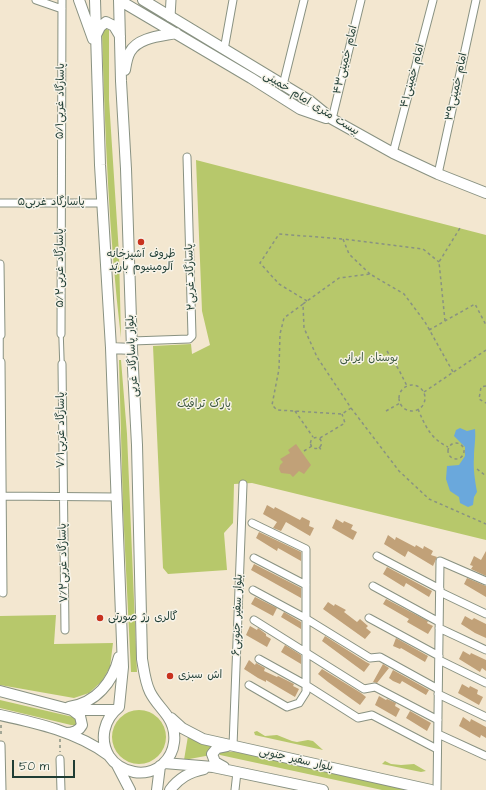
<!DOCTYPE html>
<meta charset="utf-8">
<style>
body{margin:0}
#map{position:relative;width:486px;height:790px;overflow:hidden;background:#f3e7d0;font-family:"Architects Daughter",sans-serif}
canvas{display:block}
.scale{position:absolute;left:12px;top:760px;width:63px;height:18px;box-sizing:border-box;border:2px solid #1f3d34;border-top:0;padding-left:5px;font-size:12px;line-height:14px;white-space:nowrap;color:#1f3d34;-webkit-text-stroke:3px #f7f3e8;paint-order:stroke}
</style>
<div id="map">
<canvas width="486" height="790"></canvas>
<div class="scale">50 m</div>
</div>
<script>
const context = document.querySelector('canvas').getContext('2d');
context.lineJoin = 'round';
function paint(path, color) { context.fillStyle = color; context.fill(path, 'evenodd'); }
function strokePath(path, color, width, dash) { context.strokeStyle = color; context.lineWidth = width; context.lineCap = dash ? 'butt' : 'round'; context.setLineDash(dash || []); context.stroke(path); }
function label(font, color, halo, rows, align = 'center') {
  context.font = font + ' "Architects Daughter","Playpen Sans Arabic",sans-serif'; context.lineWidth = 3; context.setLineDash([]); context.textBaseline = 'middle'; context.strokeStyle = halo; context.fillStyle = color; for (const [text, x, y, turn = 0] of rows) {
    context.save(); context.translate(x, y); context.rotate((+turn || 0) * Math.PI / 180); context.textAlign = isNaN(turn) ? turn : align; if (halo) context.strokeText(text, 0, 0); context.fillText(text, 0, 0); context.restore();
  }
}
const green = new Path2D(`
 M104,28L109,30V100L119,254L121,338C109,236 105,134 102,31Z
 M196,160L486,235V540L252,483L234,484L233,523L224,533L227,570L168,574L163,568L153,346L191,344L192,354L210,345L202,311Z
 M119,360H121L127,434L137,672H131L123,509Z
 M56,615L54,644L113,643L110,667L102,681L89,693L74,698L0,685V616Z
 M0,700L73,717L76,720V725H71L0,708Z
 M112 737a27 27 0 1 1 54 0a27 27 0 1 1-54 0Z
 M257,731L265,736L277,735L292,741L297,742L308,740L313,741L323,750L259,736L255,735L254,732Z
 M188,736L212,745L211,755L184,760Z
 M220,751L235,752L266,757L411,790H382L220,755L219,754Z
 M385,761L391,764L401,765L414,764L426,771L421,772L382,764Z`);
const water = new Path2D(`
 M460,428L467,431L475,429C476,439 474,447 474,457C473,469 475,480 477,492L474,497L473,505L468,507L460,503L459,497L450,491L446,479L447,466L459,465L465,456V447L454,436L456,430Z`);
const building = new Path2D(`
 M296,444L311,465L304,474L299,471L293,477L290,474L281,473L279,469L280,465L283,462L280,459L290,453L288,450Z
 M267,505L274,509L275,507L300,520L302,517L310,521L309,526L314,528L310,536L286,522L281,531L273,528L277,522L263,514Z
 M336,519L343,523L344,521L353,525L351,529L357,532L353,540L332,528Z
 M259,532L301,552V561L278,548L277,551L256,538Z
 M388,535L395,540L396,537L415,547L416,545L423,549L424,546L433,551L431,555L437,557L433,566L408,551L405,557L384,544Z
 M486,551V576L471,569L473,566L470,565L474,556L481,560Z
 M254,564L301,588V598L251,570Z
 M387,567L432,591L429,597L406,583L404,587L383,574Z
 M467,578L486,586V597L464,584Z
 M255,597L277,608L273,616L251,604Z
 M386,599L428,621L427,623L433,626L428,634L407,622L409,619L383,604Z
 M328,602L334,606L335,604L346,610L344,612L357,622L360,619L368,626L366,628L371,632L365,639L323,609Z
 M284,612L301,622V629L281,617Z
 M465,616L472,620L474,618L486,624V638L475,633L461,624Z
 M250,626L257,630L258,628L266,634V636L271,639L267,647L246,635Z
 M325,636L366,662L370,664L364,672L322,641Z
 M396,638L428,656L425,662L401,648L400,649L393,646Z
 M285,645L301,655V664L281,652Z
 M463,651L470,655L471,653L486,660V671L482,668L480,672L459,659Z
 M249,660L255,665L256,663L265,668L264,671L277,677L278,676L294,684L293,686L299,689L295,697L266,680V682L258,678L244,669Z
 M383,664L389,668L377,683L373,682Z
 M322,669L361,693L366,697L360,705L328,682L318,674Z
 M393,670L429,690L426,695L402,681L400,684L393,681L389,678Z
 M462,684L469,688L470,686L478,690L477,694L483,697L479,705L458,693Z
 M379,696L386,700L387,699L396,703L395,706L400,709L396,717L375,705Z
 M410,711L431,723L427,731L406,718Z
 M463,717L470,722L471,719L486,727V738L481,735L480,738L459,726Z`);
const path = new Path2D(`
 M370,274L349,254L343,239L423,249L439,262
 M307,301L279,284L260,263L279,234L343,239
 M303,304L284,318L280,334L279,369L272,405L277,410L342,414L351,408L317,357L304,328L303,304L339,278L370,274L404,294L425,322L453,372
 M445,321L439,262L460,228
 M429,330L475,304L486,325
 M387,351L399,370L407,386
 M399 398a13 13 0 1 1 26 0a13 13 0 1 1-26 0Z
 M486,386L481,387L479,399L486,403
 M424,392L486,350
 M351,408L399,471L429,499L486,524
 M418,409C425,426 431,439 448,447
 M295,411L313,437
 M386,411L400,403
 M310.5 443a5.5 5.5 0 1 1 11 0a5.5 5.5 0 1 1-11 0Z
 M320,438L345,423L342,414
 M448 451a8 8 0 1 1 16 0a8 8 0 1 1-16 0Z
 M319,447L322,451
 M304,451L312,446
 M477,469L486,476
 M1,725V737
 M60,739V752`);
const service = new Path2D(`
 M61,334L62,364
 M1,335V362`);
const minor = new Path2D(`
 M36,0L62,9
 M224,50L233,0
 M283,85L304,0
 M332,119L361,0
 M393,153L433,0
 M438,174L476,0
 M0,203H103
 M0,264L1,335
 M61,334L62,0
 M132,341L189,339L192,336L187,157
 M1,362L3,593
 M62,364L65,630
 M0,496L116,497
 M377,556L440,589
 M254,558L306,585
 M373,586L439,622
 M253,590L305,618L370,658L380,657L438,689
 M440,592L486,614
 M369,618L439,656
 M254,620L364,689L375,687L438,720
 M439,628L486,650
 M259,659L306,685L358,718L372,715L437,749
 M439,660L486,683
 M249,685L287,707L299,703L306,692V549L252,523
 M438,694L486,717
 M438,734L486,756
 M1,745L2,790
 M233,746L243,484
 M60,759L61,790
 M235,790L237,772
 M437,790L440,561L486,581`);
const tertiary = new Path2D(`
 M170,17L171,0`);
const secondary = new Path2D(`
 M79,0L93,39
 M95,0L100,165L111,348L122,642L123,667L119,707C104,719 99,739 109,756C115,765 124,770 134,772C144,774 155,771 163,764C176,752 178,732 168,717C162,708 155,702 150,692C145,682 144,670 142,659L137,445L132,349L126,169L121,81L119,0
 M119,0L251,78L300,109L326,118
 M143,0L310,101L332,119L393,153L438,174L486,193
 M96,35L100,27L106,22L114,26L120,36
 M125,70C126,64 127,57 130,52C138,37 162,36 176,33
 M111,348L132,349
 M0,691L72,710H115
 M69,707C96,703 113,682 119,657
 M0,715C37,723 77,732 108,755
 M171,718L182,728L203,739L431,790
 M66,733C73,733 79,731 82,725L80,716L72,710
 M164,763L213,767L323,790
 M117,765L130,790
 M224,767L215,762L212,754L217,748L227,746
 M157,790L160,766
 M170,790C179,778 189,772 204,769`);
const markers = [
 [141,242,4,"#c8321e"],
 [100,618,4,"#c8321e"],
 [170,676,4,"#c8321e"]
];
const streetNames = [
 ["امام خمینی۴۳",346,60,-76],
 ["امام خمینی۴۱",413,76,-75],
 ["امام خمینی۳۹",457,87,-78],
 ["پاسارگاد غربی۵/۱",61,101,-89],
 ["بیست متری امام خمینی",311,104,32],
 ["پاسارگاد غربی۵",51,203],
 ["پاسارگاد غربی۵/۲",61,268,-90],
 ["پاسارگاد غربی۲",191,277,-92],
 ["بلوار پاسارگاد غربی",133,356,-93],
 ["پاسارگاد غربی۷/۱",62,430,-90],
 ["پاسارگاد غربی۷/۲",64,563,-91],
 ["بلوار سفیر جنوبی۶",238,615,-88],
 ["بلوار سفیر جنوبی",296,760,13]
];
const poiNames = [
 ["ظروف آشپزخانه",141,255,"center"],
 ["آلومینیوم باربُد",141,268,"center"],
 ["گالری رژ صورتی",108,618],
 ["اش سبزی",178,676]
];
const parkNames = [
 ["بوستان ایرانی",369,359],
 ["پارک ترافیک",204,405]
];
paint(green, '#b7c86b');
paint(water, '#6aa8dc');
paint(building, '#c1a178');
strokePath(service, '#899282', 5.5);
strokePath(minor, '#899282', 9);
strokePath(tertiary, '#899282', 11);
strokePath(secondary, '#899282', 12);
strokePath(path, '#899282', 1.5, [3, 3]);
strokePath(service, '#fff', 3.5);
strokePath(minor, '#fff', 7);
strokePath(tertiary, '#fff', 9);
strokePath(secondary, '#fff', 10);
for (const [x, y, r, color] of markers) { const dot = new Path2D(); dot.arc(x, y, r, 0, 2 * Math.PI); context.fillStyle = color; context.fill(dot); strokePath(dot, '#f7f3e8', 1.5); }
label('11px', '#1f3d34', '#f7f3e8', streetNames);
label('11px', '#1f3d34', '#f7f3e8', poiNames, 'left');
label('11px', '#3d593f', '#f7f3e8', parkNames);
</script>
